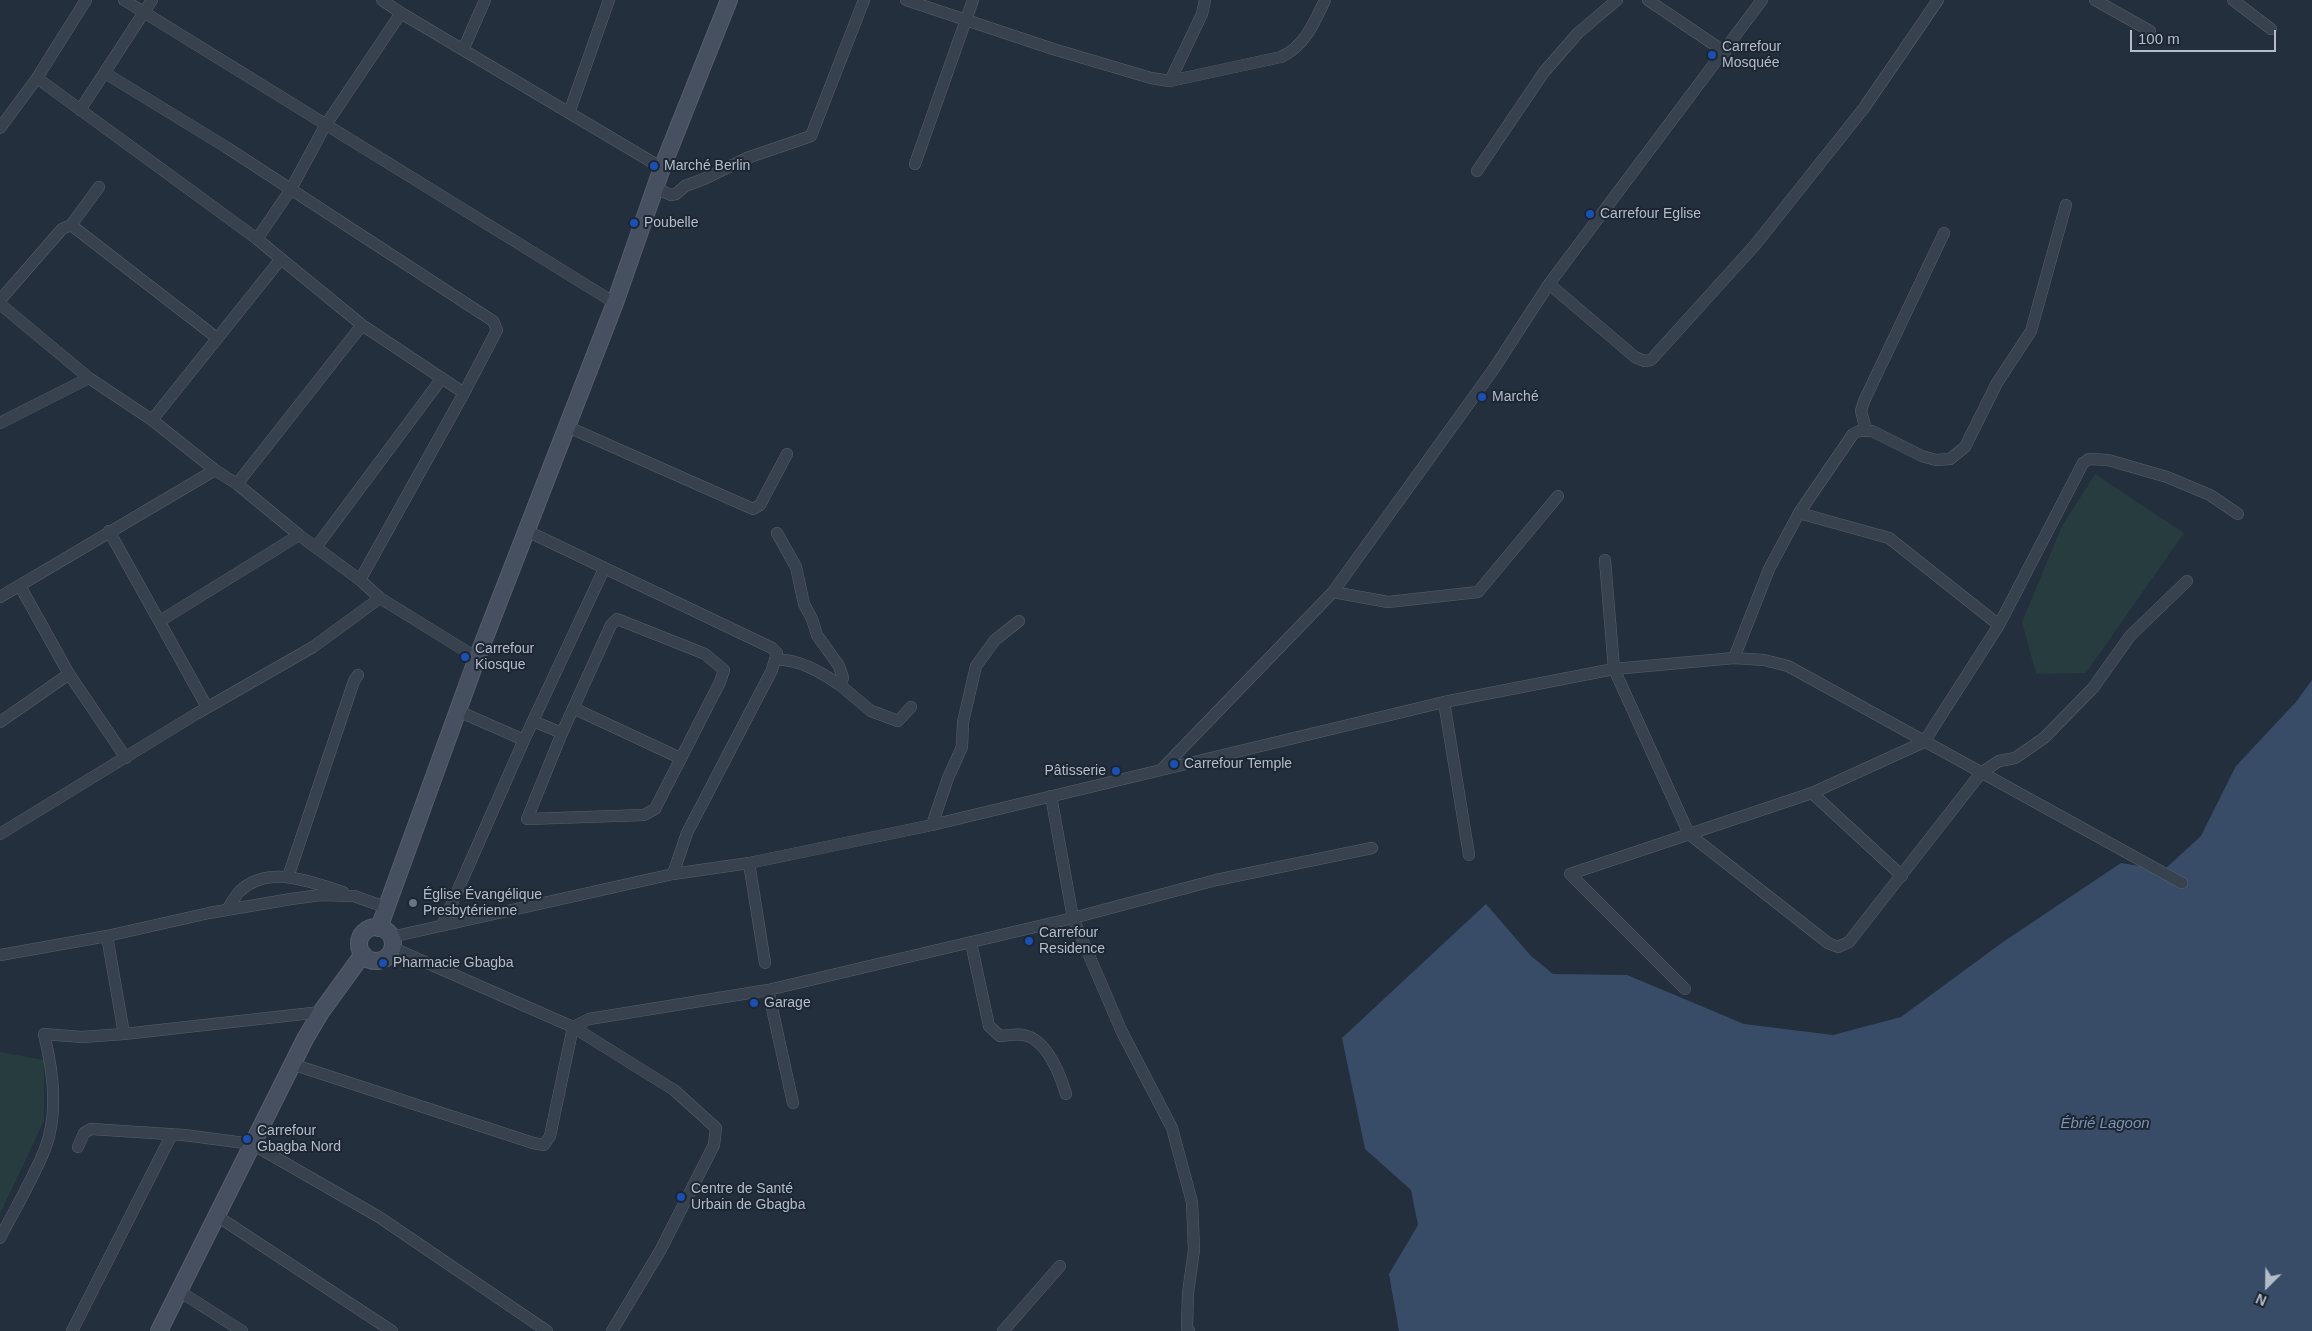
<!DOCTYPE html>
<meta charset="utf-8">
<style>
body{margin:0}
#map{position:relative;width:2312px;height:1331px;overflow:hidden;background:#242f3e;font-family:Arial,sans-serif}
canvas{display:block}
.north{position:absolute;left:2242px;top:1261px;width:50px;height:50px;-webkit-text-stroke:4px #1d2633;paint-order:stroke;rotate:203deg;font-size:14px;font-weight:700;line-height:20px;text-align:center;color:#b4bcc9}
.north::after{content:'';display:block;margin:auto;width:18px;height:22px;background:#b4bcc9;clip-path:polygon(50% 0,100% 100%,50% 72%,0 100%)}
.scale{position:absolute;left:2130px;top:30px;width:146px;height:22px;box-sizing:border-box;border:2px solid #b4bcc9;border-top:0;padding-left:6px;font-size:15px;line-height:18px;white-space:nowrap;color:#b4bcc9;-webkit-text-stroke:4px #1d2633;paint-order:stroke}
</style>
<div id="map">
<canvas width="2312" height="1331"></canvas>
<div class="north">N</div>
<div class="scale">100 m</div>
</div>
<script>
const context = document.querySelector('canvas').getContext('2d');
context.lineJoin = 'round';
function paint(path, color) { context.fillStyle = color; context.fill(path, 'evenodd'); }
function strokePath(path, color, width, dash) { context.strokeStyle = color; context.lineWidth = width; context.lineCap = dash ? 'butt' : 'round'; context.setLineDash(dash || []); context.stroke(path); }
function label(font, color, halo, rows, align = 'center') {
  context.font = font + ' Arial,sans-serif'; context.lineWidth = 4; context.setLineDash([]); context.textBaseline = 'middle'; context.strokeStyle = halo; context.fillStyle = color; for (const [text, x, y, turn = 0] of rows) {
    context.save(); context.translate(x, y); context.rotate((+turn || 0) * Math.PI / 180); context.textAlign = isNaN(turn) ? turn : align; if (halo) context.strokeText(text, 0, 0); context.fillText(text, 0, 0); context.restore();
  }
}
const green = new Path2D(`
 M2095,474L2184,533L2086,673L2036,674L2022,622L2062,526Z
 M0,1052L44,1060V1121L0,1214Z`);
const water = new Path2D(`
 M2312,680V1331H1399L1389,1274L1418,1225L1411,1190L1365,1149L1342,1038L1486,904L1531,956L1553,974L1627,975L1744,1024L1833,1035L1901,1017L2003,942L2121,863L2164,870L2201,836L2236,766L2296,702Z`);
const street = new Path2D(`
 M124,0L615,303
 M382,0L401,13L662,168
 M906,0L1053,49L1151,78L1170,81L1281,57C1305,46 1314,23 1325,0
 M1648,0L1725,52
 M2095,0L2150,31
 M2233,0L2271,29
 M463,50L485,0
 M105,73L226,147L493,321L497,330L464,393
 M37,78L257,239L362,325L464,393L360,580
 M1170,81L1202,14L1205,0
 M80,110L152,0
 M569,113L609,0
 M0,128L37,78L86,0
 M915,164L973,0
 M1477,171L1544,72L1578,33L1617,0
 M655,188L671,195L676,194L685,186L704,179L747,158L811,136L864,0
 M71,225L99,187
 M257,239L291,189L325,126L401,13
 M1549,284L1635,357L1644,361L1651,360L1755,245L1864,108L1938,0
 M0,300L62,229L71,225L217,338
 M0,304L89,378L152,420L215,470L237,484L299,535L360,580L380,598L477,658
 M152,420L280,260
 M0,423L89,378
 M568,427L753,509L760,505L787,454
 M1866,430L1861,411L1864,401L1944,233
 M237,484L362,325
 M1799,513L1889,538L1999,625
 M109,531L207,707
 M527,531L772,648L777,653L772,670L687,833L673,874
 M317,546L442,378
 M1605,560L1614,669L1689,834L1828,943L1838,947L1849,942L1981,773L1999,761L2015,758L2044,738L2093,688L2130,636L2187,581
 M20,586L69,674L126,758
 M1333,592L1388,602L1478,592L1558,496
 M0,597L215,470
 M160,621L299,535
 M1734,658L1769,569L1799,513L1853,434L1859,431H1872L1922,456L1936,460L1950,459L1965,447L1997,383L2031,331L2066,205
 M775,660C798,658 822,673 840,685L843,678L839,666L817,635L812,619L804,604L796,567L777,533
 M840,685L871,711L898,721L911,707
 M1444,702L1469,855
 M573,708L680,758
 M458,711L524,740
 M533,721L562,733L527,819L644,815L655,809L720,682L724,670L705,654L617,619L611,625L562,733
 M0,722L69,674
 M1162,769L1333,592L1493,370L1549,284L1762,0
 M1812,793L1902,876
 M1051,796L1073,918L1122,1032L1172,1128L1192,1202L1194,1250L1188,1293L1187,1328L1189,1331
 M932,825L948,778L962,747L963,722L976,666L995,640L1019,621
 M0,834L196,714L313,647L380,598
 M749,863L765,963
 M288,877L354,681L358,675
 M227,910C231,904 235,896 240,891C269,864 311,882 343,892
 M442,926L524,740L604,569
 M107,936L124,1034
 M391,937L673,874L749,863L932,825L1444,702L1614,669L1734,658L1764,660L1788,666L2182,883
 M971,943L989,1026L1000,1036C1008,1036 1016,1033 1024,1035C1047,1040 1060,1074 1066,1094
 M393,948L573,1027L674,1090L716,1128L714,1145L660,1251L612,1331
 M0,955L107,936L209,913L291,899L321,895L354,896L385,907
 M1685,989L1570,874L1812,793L1924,742L1999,625L2083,463L2089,459L2108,460L2167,477L2210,495L2238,514
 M768,990L793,1103
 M573,1027L589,1019L768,990L1073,918L1216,880L1372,848
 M292,1064L533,1143L544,1145L550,1136L573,1027
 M78,1147L84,1133L91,1129L184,1135L252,1144L379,1217L547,1331
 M217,1216L392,1331
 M0,1238C15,1209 33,1179 45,1149C59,1113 53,1070 44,1034L82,1037L124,1034L321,1012
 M179,1291L242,1331
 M72,1331L172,1134
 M1003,1331L1060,1266`);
const secondary = new Path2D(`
 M359 944a17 17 0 1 1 34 0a17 17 0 1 1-34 0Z
 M379,928L477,658L615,303L662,168L729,0
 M159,1331L305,1039L321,1012L363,954`);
const markers = [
 [1712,55,5,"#1a4fb4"],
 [654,166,5,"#1a4fb4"],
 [1590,214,5,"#1a4fb4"],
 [634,223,5,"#1a4fb4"],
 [1482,397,5,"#1a4fb4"],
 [465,657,5,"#1a4fb4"],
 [1174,764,5,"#1a4fb4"],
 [1116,771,5,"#1a4fb4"],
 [413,903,5,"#6b7280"],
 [1029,941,5,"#1a4fb4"],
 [383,963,5,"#1a4fb4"],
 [754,1003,5,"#1a4fb4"],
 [247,1139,5,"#1a4fb4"],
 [681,1197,5,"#1a4fb4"]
];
const poiNames = [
 ["Carrefour",1722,47],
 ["Mosquée",1722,63],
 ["Marché Berlin",664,166],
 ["Carrefour Eglise",1600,214],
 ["Poubelle",644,223],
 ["Marché",1492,397],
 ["Carrefour",475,649],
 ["Kiosque",475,665],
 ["Carrefour Temple",1184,764],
 ["Pâtisserie",1106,771,"right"],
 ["Église Évangélique",423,895],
 ["Presbytérienne",423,911],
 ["Carrefour",1039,933],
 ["Residence",1039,949],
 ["Pharmacie Gbagba",393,963],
 ["Garage",764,1003],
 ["Carrefour",257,1131],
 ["Gbagba Nord",257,1147],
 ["Centre de Santé",691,1189],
 ["Urbain de Gbagba",691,1205]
];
const waterNames = [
 ["Ébrié Lagoon",2105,1124]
];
paint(green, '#263c3f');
paint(water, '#394c67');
strokePath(street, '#565f6c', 12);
strokePath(secondary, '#565f6c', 18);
strokePath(street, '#38414e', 11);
strokePath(secondary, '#465061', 16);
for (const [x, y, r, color] of markers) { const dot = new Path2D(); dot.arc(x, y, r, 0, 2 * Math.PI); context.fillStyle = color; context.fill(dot); strokePath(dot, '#1d2633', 2); }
label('14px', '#b4bcc9', '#1d2633', poiNames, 'left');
label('italic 15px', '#7c92b1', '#1d2633', waterNames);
</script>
